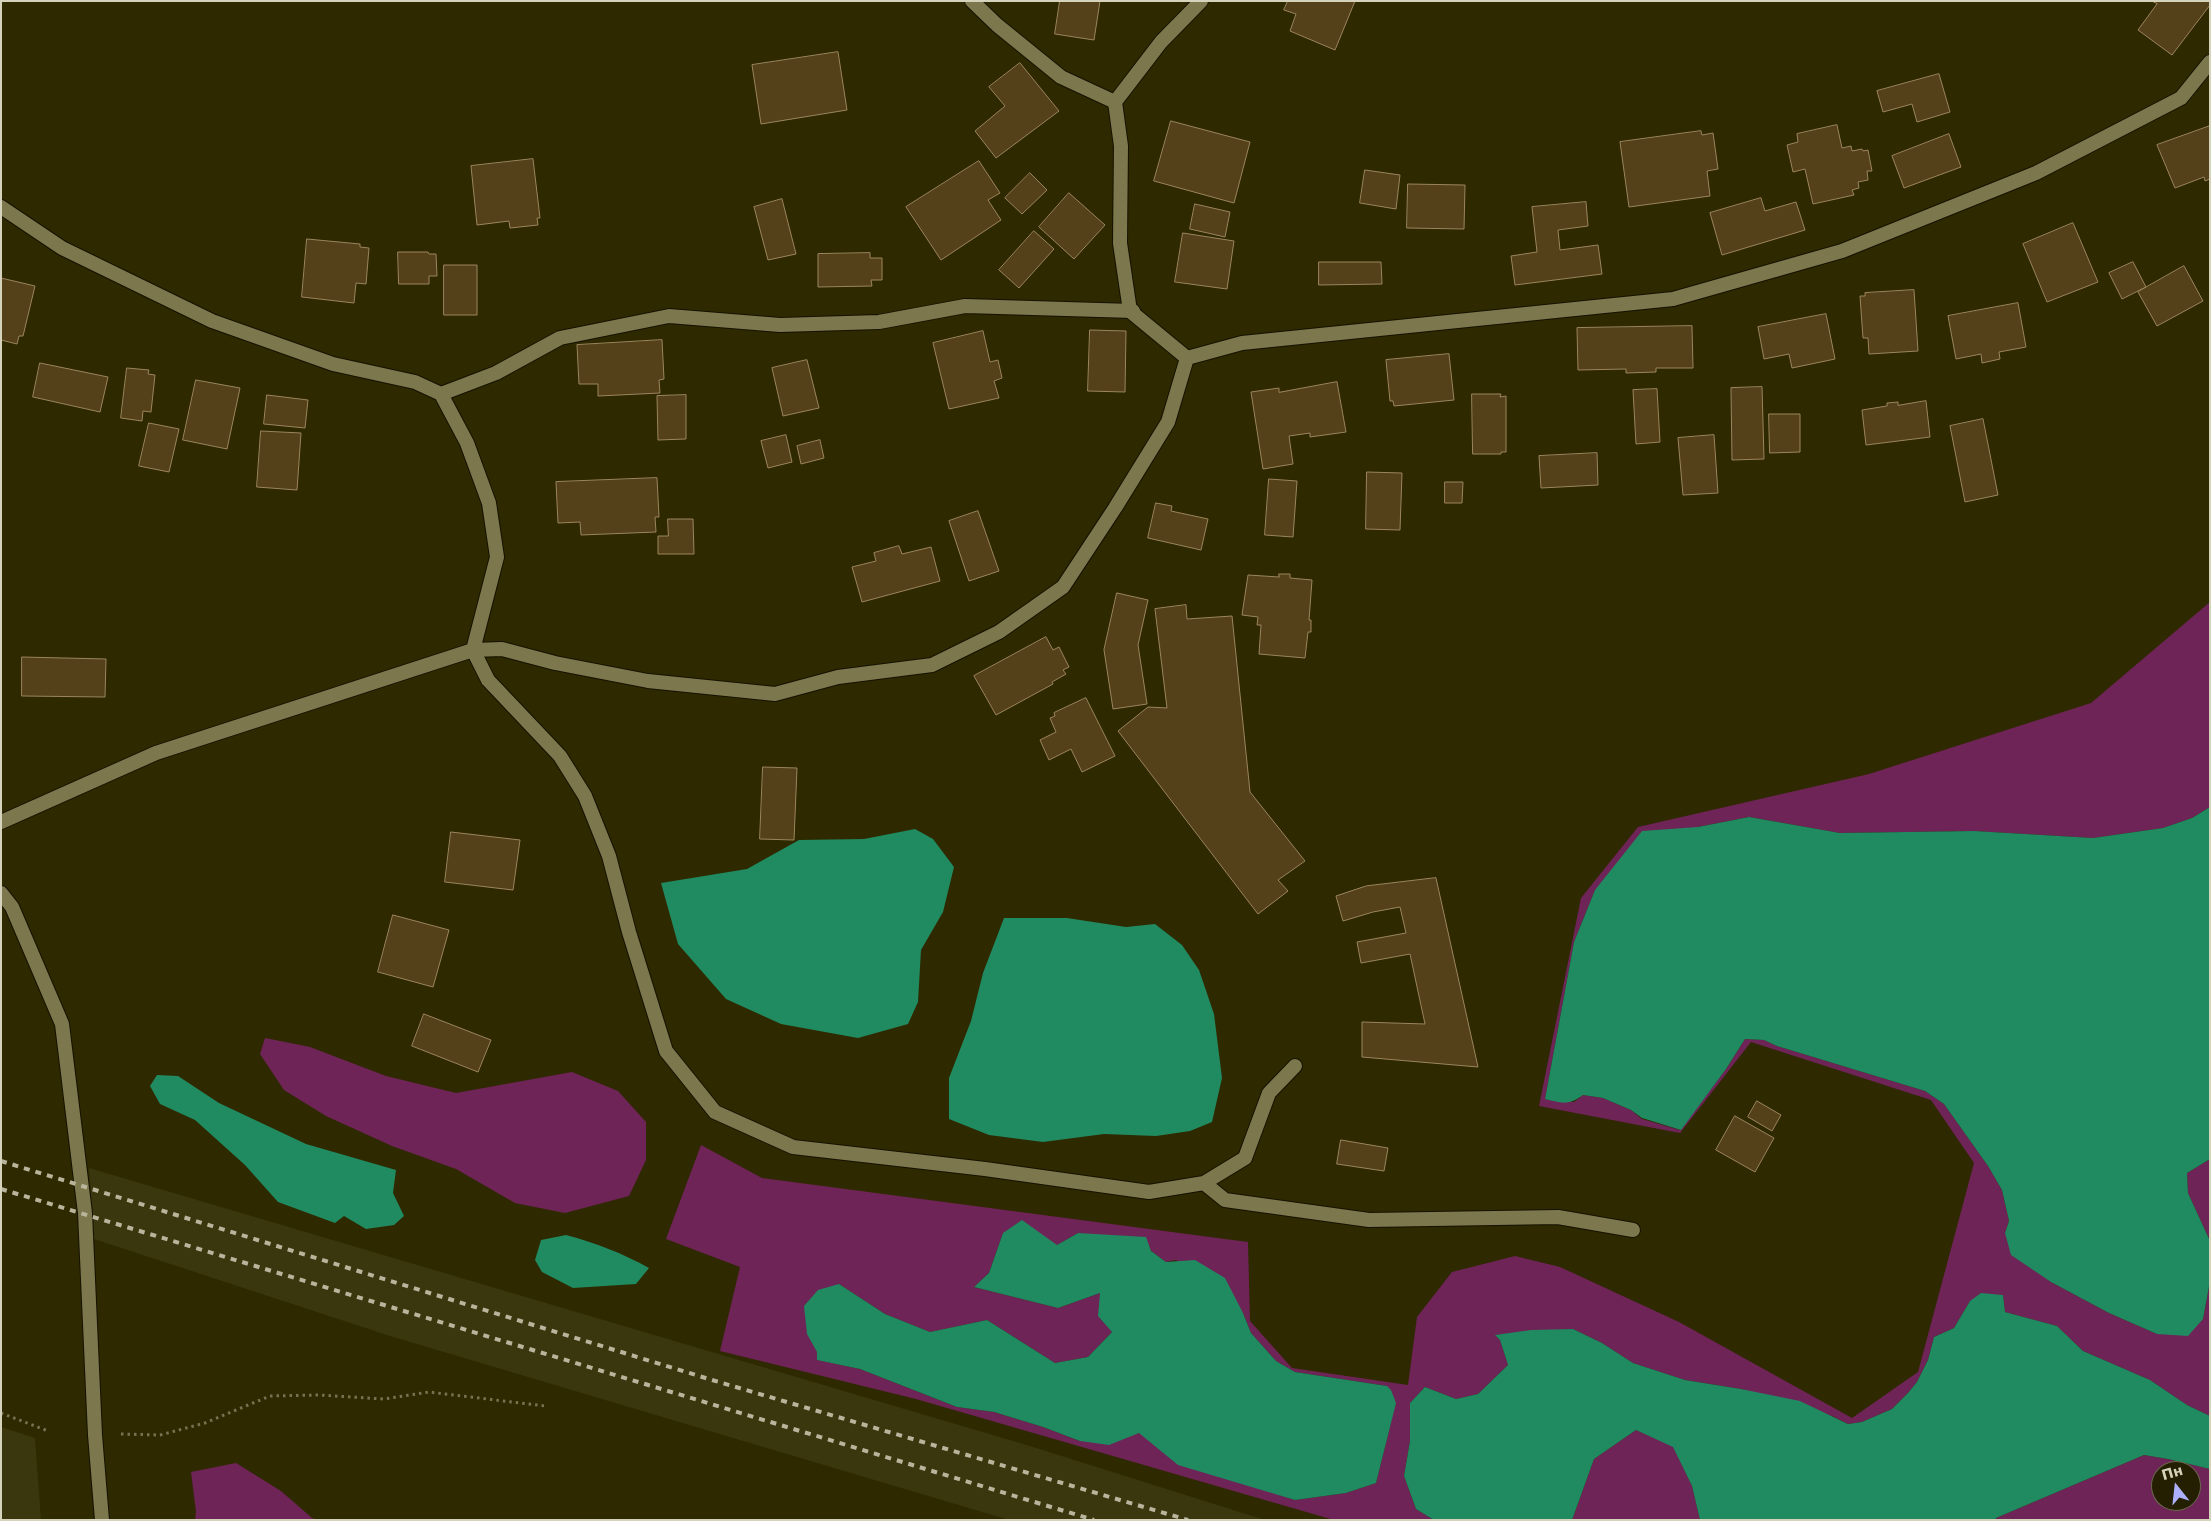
<!DOCTYPE html>
<meta charset="utf-8">
<style>
body{margin:0}
#map{position:relative;width:2211px;height:1521px;overflow:hidden;background:#2f2900;font-family:"DejaVu Sans",sans-serif}
canvas{display:block}
.frame{position:absolute;inset:0;border:2px solid #d6d3bd;pointer-events:none}
.north{position:absolute;left:2151px;top:1461px;width:50px;height:50px;box-sizing:border-box;background:#241f01;border:1px solid #6b674c;border-radius:50%;rotate:344deg;font-size:14px;font-weight:700;line-height:20px;text-align:center;color:#d6d3bd}
.north::after{content:'';display:block;margin:auto;width:18px;height:22px;background:#acaffb;clip-path:polygon(50% 0,100% 100%,50% 72%,0 100%)}
</style>
<div id="map">
<canvas width="2211" height="1521"></canvas>
<div class="frame"></div>
<div class="north">Пн</div>
</div>
<script>
const context = document.querySelector('canvas').getContext('2d');
context.lineJoin = 'round';
function paint(path, color) { context.fillStyle = color; context.fill(path, 'evenodd'); }
function strokePath(path, color, width, dash) { context.strokeStyle = color; context.lineWidth = width; context.lineCap = dash ? 'butt' : 'round'; context.setLineDash(dash || []); context.stroke(path); }
const built = new Path2D(`
 M89,1168L1030,1446L1265,1520H1009L390,1336L94,1239Z
 M1,1427L35,1438L41,1520H1Z`);
const green = new Path2D(`
 M2210,602V807L2192,818L2163,828L2093,838L1974,831L1840,833L1749,817L1698,827L1595,890L1574,942L1545,1099L1574,1102L1583,1095L1603,1098L1631,1110L1642,1119L1680,1130L1726,1069L1745,1039L1764,1040L1777,1046L1925,1091L1944,1104L1988,1166L2002,1190L2009,1221L2005,1233L2051,1282L2109,1313L2157,1334L2203,1319L2210,1281V1416L2187,1405L2150,1380L2083,1351L2057,1326L2005,1312L2003,1296L1970,1301L1954,1328L1934,1337L1928,1360L1917,1382L1908,1393L1892,1409L1862,1422L1848,1424L1832,1416L1741,1389L1685,1380L1633,1363L1602,1343L1573,1329L1495,1335L1500,1340L1508,1365L1478,1394L1456,1399L1425,1387L1410,1403V1441L1404,1476L1416,1509L1434,1520H1334L916,1399L720,1351L740,1267L666,1239L701,1145L762,1178L1248,1242L1250,1321L1292,1368L1408,1385L1417,1317L1452,1272L1515,1256L1560,1267L1679,1322L1852,1418L1918,1372L1974,1163L1931,1100L1751,1042L1680,1133L1539,1106L1581,898L1638,827L1869,774L2091,703ZM1003,1233L1057,1245L1078,1233L1149,1246L1151,1251L1166,1262L1176,1260L1243,1313L1251,1333L1276,1361L1295,1372L1387,1386L1392,1418L1376,1483L1346,1493L1295,1500L1260,1488L1139,1433L1080,1441L1043,1427L994,1412L957,1407L860,1369L818,1360L817,1352L839,1284L885,1314L930,1332L987,1320L1055,1363L1088,1357L1112,1332L1100,1293L1058,1308L974,1287L989,1273Z
 M265,1038L310,1047L386,1076L456,1093L572,1072L618,1091L646,1122V1160L629,1196L565,1213L515,1203L456,1169L392,1146L326,1116L284,1090L260,1054Z
 M2210,1159V1241L2188,1193L2187,1173Z
 M1636,1430L1673,1446L1692,1486L1700,1520H1572L1594,1459Z
 M2144,1455L2168,1459L2210,1469V1520H1995L1996,1518ZM2161,1471H2191V1501H2161Z
 M236,1463L281,1491L312,1518L318,1520H195L196,1512L191,1472Z`);
const water = new Path2D(`
 M2210,807V1159L2187,1173L2188,1193L2210,1241V1281L2203,1319L2188,1336L2157,1334L2109,1313L2051,1282L2011,1255L2005,1233L2009,1221L2002,1190L1988,1166L1944,1104L1925,1091L1777,1046L1764,1040L1745,1039L1726,1069L1681,1130L1642,1118L1631,1110L1603,1098L1583,1095C1568,1106 1562,1103 1545,1099L1574,942L1595,890L1642,831L1698,827L1749,817L1840,833L1974,831L2093,838L2163,828L2192,818Z
 M915,829L933,839L954,867L943,912L921,950L918,1002L908,1024L858,1038L781,1024L726,999L678,944L661,883L747,869L799,840L864,839Z
 M1004,918H1067L1126,927L1155,924L1182,945L1199,970L1214,1014L1222,1078L1212,1122L1190,1131L1156,1136L1104,1134L1043,1142L989,1135L949,1119V1078L971,1021L983,973Z
 M157,1075L178,1076L219,1103L306,1144L396,1170L393,1193L404,1216L394,1225L366,1229L344,1216L335,1223L278,1202L245,1165L195,1120L160,1104L150,1086Z
 M1022,1220L1057,1245L1078,1233L1146,1237L1151,1251L1166,1262L1195,1260L1225,1278L1243,1313L1251,1333L1276,1361L1295,1372L1387,1386L1391,1390L1396,1403L1376,1483L1346,1493L1295,1500L1178,1465L1139,1433L1109,1445L1080,1441L1043,1427L994,1412L957,1407L860,1369L817,1360V1352L807,1334L804,1306L818,1290L839,1284L885,1314L930,1332L987,1320L1055,1363L1088,1357L1112,1332L1098,1316L1100,1293L1058,1308L974,1287L989,1273L1003,1233Z
 M566,1235C596,1243 622,1253 649,1268L636,1284L573,1288L542,1272L535,1260L541,1240Z
 M1981,1293L2003,1295L2005,1312L2057,1326L2083,1351L2150,1380L2187,1405L2210,1416V1469L2168,1459L2144,1455L1996,1518L1995,1520H1700L1692,1486L1673,1447L1636,1430L1594,1459L1572,1520H1434L1416,1509L1404,1476L1410,1441V1403L1425,1387L1456,1399L1478,1394L1508,1365L1500,1340L1495,1335L1531,1330L1573,1329L1602,1343L1633,1363L1685,1380L1741,1389L1800,1401L1848,1424L1862,1422L1892,1409L1908,1393L1917,1382L1928,1360L1934,1337L1954,1328L1970,1301Z`);
const building = new Path2D(`
 M1060,1H1100L1094,40L1055,34Z
 M1288,1H1355L1335,50L1290,31L1296,14L1284,10Z
 M2152,1H2210V5L2172,55L2138,30L2157,4Z
 M838,52L847,110L761,124L752,65Z
 M1020,63L1059,111L996,158L975,131L1005,106L989,87Z
 M1939,74L1950,112L1917,122L1912,104L1883,112L1877,91Z
 M1171,121L1250,142L1234,203L1154,181Z
 M1837,125L1842,148L1851,146L1852,151L1862,149L1863,151L1868,150L1872,171H1867L1868,180L1858,182L1859,188L1852,190L1854,195L1813,204L1805,169L1793,172L1787,145L1798,142L1797,134Z
 M2210,126V179L2205,181L2204,177L2175,188L2157,145Z
 M1701,131L1702,135L1713,133L1718,169L1707,171L1710,196L1629,207L1620,142Z
 M1949,134L1961,167L1904,188L1892,156Z
 M533,159L540,218H537L538,225L510,228L509,221L477,225L471,166Z
 M979,161L1000,193L988,200L1001,220L941,260L906,207Z
 M1365,170L1400,175L1396,209L1360,203Z
 M1030,173L1047,190L1022,214L1005,198Z
 M1408,184L1465,185L1464,229L1407,228Z
 M1069,193L1105,225L1074,259L1039,227Z
 M1761,198L1765,211L1796,202L1805,230L1722,255L1710,213Z
 M782,199L796,254L768,260L754,207Z
 M1586,202L1588,226L1558,230L1560,250L1598,245L1602,274L1515,285L1511,256L1537,252L1532,207Z
 M1195,204L1230,212L1225,237L1190,229Z
 M2073,223L2098,282L2047,302L2023,244Z
 M1034,231L1054,249L1019,288L999,270Z
 M1183,233L1234,241L1227,289L1175,282Z
 M307,239L360,244V247L369,248L366,284L356,283L354,303L302,297Z
 M398,252H428L429,254H436L437,276H429V284H399Z
 M870,253V258H882V280H871L872,286L818,287V254Z
 M1319,262H1381L1382,284L1319,285Z
 M2133,262L2146,287L2122,299L2109,273Z
 M444,265H477V315H444Z
 M2184,266L2203,301L2157,326L2138,292Z
 M1,278L35,286L23,336H19L17,344L1,340Z
 M1914,290L1918,351L1869,354L1868,338H1863L1860,296H1865V293Z
 M2018,303L2026,347L1999,352L2000,359L1982,363L1981,354L1956,359L1948,316Z
 M1826,314L1835,359L1792,368L1789,354L1764,359L1758,327Z
 M1692,326L1693,368H1656V372L1626,373V369L1578,370L1577,328Z
 M1090,330L1126,331L1125,392L1088,391Z
 M983,331L990,362L998,360L1002,378L994,381L999,398L949,409L933,343Z
 M662,340L664,379L659,380L660,393L598,396V384H579L577,345Z
 M1449,354L1454,400L1394,406L1393,401H1390L1386,360Z
 M807,360L819,408L783,416L772,368Z
 M40,363L108,377L100,412L33,397Z
 M127,368L149,370L148,374L155,375L151,412L143,411L142,421L121,418Z
 M196,380L240,388L227,449L183,440Z
 M1337,382L1346,432L1310,437V433L1289,436L1293,464L1263,469L1251,392L1279,388V392Z
 M1762,387L1764,459L1732,460L1731,388Z
 M1657,389L1660,442L1636,444L1633,390Z
 M1472,394H1501L1500,397L1506,396V452H1501V454H1473Z
 M267,395L308,400L305,428L264,424Z
 M686,395V439L658,440L657,396Z
 M1926,401L1930,437L1866,445L1862,410L1887,406V403L1898,402V405Z
 M1769,414H1800V452L1770,453Z
 M1983,419L1998,495L1965,502L1950,426Z
 M149,423L179,429L169,472L139,466Z
 M261,431L301,433L297,490L257,487Z
 M786,435L792,462L768,468L761,441Z
 M1714,435L1718,493L1683,495L1678,438Z
 M820,440L824,458L801,464L797,446Z
 M1597,453L1598,485L1541,488L1539,456Z
 M1367,472L1402,473L1400,530L1366,529Z
 M657,478L659,517H655L656,532L581,535L580,522L558,523L556,482Z
 M1269,479L1297,481L1293,537L1265,535Z
 M1445,482H1463L1462,503H1445Z
 M1156,503L1172,506L1171,511L1208,519L1201,550L1148,538Z
 M978,511L999,571L969,581L949,521Z
 M668,519H693L694,554H658V536H668Z
 M899,546L902,554L931,547L940,581L862,602L852,567L876,561L874,553Z
 M1279,574H1290V578L1312,580L1309,620H1311V632H1308L1305,658L1259,654L1261,625H1257L1258,617L1242,615L1248,575L1279,577Z
 M1117,593L1148,600L1138,645L1147,704L1113,709L1104,650Z
 M1186,605L1187,619L1232,616L1250,792L1305,861L1278,880L1288,891L1258,914L1118,731L1148,707L1167,708L1155,609Z
 M1046,637L1053,650L1059,647L1069,667L1063,670L1066,674L1052,682L1053,684L996,715L974,676Z
 M22,657L106,659L105,697L22,696Z
 M1086,698L1115,756L1082,772L1071,749L1049,760L1040,740L1056,732L1050,718L1055,716L1054,713Z
 M763,767L797,768L794,840L760,839Z
 M451,832L520,840L513,890L445,882Z
 M1436,878L1478,1067L1362,1057V1022L1425,1024L1410,954L1361,963L1357,942L1406,933L1400,907L1373,912L1343,921L1336,896L1366,886Z
 M393,915L449,930L433,987L378,972Z
 M424,1014L491,1040L478,1072L412,1046Z
 M1757,1101L1781,1115L1772,1131L1748,1117Z
 M1735,1116L1774,1138L1755,1172L1716,1150Z
 M1341,1140L1388,1148L1384,1171L1337,1164Z`);
const path = new Path2D(`
 M1,1413L48,1431
 M121,1434L160,1435L205,1423L270,1396L319,1395L384,1399L429,1392L545,1406`);
const service = new Path2D(`
 M441,394L496,373L560,338L669,316L780,325L879,322L965,306L1133,311
 M473,650L488,680L560,756L585,796L609,856L629,932L666,1051L715,1112L793,1147L985,1169L1149,1192L1204,1183L1245,1158L1269,1093L1295,1066
 M1204,1183L1225,1200L1369,1220L1558,1217L1633,1230`);
const minor = new Path2D(`
 M972,1L997,25L1061,77L1115,102L1121,146L1120,243L1130,311L1187,358
 M1115,102L1161,42L1201,1
 M1,207L62,248L212,321L333,364L415,382L441,394L467,443L489,503L497,557L473,650
 M1,822L156,753L473,650L502,649L555,663L648,681L775,694L838,677L932,665L999,632L1063,587L1115,508L1168,422L1187,358L1242,343L1673,299L1842,251L2036,173L2181,98L2210,62
 M1,893L12,907L62,1024L85,1213L95,1435L102,1520`);
const rail = new Path2D(`
 M1,1161L712,1380L1188,1520
 M1,1189L1094,1520`);
paint(built, '#3a360d');
paint(green, '#6e2457');
paint(water, '#208a61');
paint(building, '#544019');
strokePath(building, '#9b855d', 1);
strokePath(service, '#151200', 16);
strokePath(minor, '#151200', 16);
strokePath(path, '#777251', 3, [2.5, 4]);
strokePath(service, '#7c774c', 14);
strokePath(minor, '#7c774c', 14);
strokePath(rail, '#b9b59c', 4, [6, 6]);
</script>
